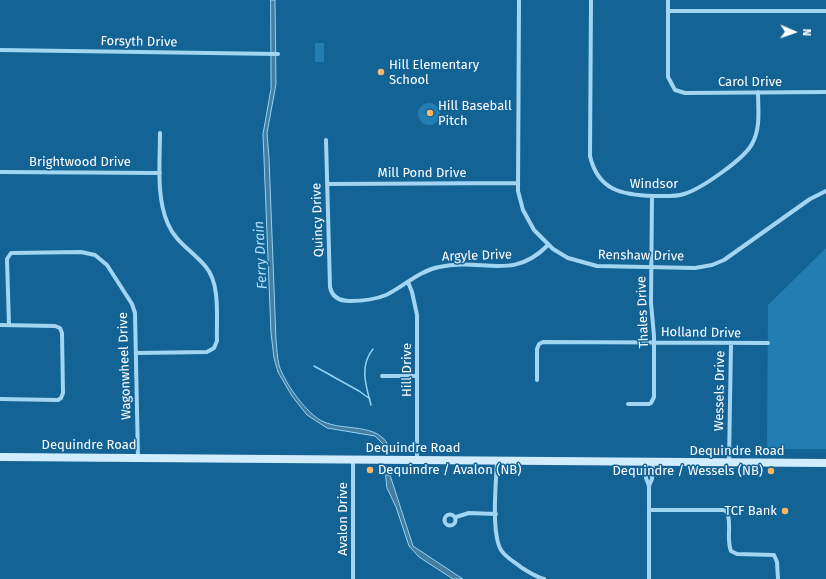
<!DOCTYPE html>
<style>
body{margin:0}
#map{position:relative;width:826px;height:579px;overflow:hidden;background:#136395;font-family:"Fira Sans",sans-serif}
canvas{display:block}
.north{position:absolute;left:774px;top:12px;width:40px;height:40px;-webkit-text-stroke:3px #136395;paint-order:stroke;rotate:92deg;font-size:11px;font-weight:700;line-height:16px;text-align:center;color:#fff}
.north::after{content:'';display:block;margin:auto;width:14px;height:18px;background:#fff;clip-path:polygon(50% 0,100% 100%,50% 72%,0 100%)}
</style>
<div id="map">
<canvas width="826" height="579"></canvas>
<div class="north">N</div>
</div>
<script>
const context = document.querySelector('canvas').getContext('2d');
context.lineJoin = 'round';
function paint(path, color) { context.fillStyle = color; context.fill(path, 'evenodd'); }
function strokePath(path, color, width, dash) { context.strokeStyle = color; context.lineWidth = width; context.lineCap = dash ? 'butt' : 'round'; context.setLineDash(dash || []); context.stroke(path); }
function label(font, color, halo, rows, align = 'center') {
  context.font = font + ' "Fira Sans",sans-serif'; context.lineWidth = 3; context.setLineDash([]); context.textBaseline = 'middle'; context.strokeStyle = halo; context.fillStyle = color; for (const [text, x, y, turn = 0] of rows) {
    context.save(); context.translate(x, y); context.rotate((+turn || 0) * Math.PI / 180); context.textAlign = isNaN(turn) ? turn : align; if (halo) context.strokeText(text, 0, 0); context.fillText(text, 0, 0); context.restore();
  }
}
const green = new Path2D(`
 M315,43H324V62H315Z
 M418 114a11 11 0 1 1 22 0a11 11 0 1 1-22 0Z
 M826,248V449H767L768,305Z`);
const water = new Path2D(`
 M271,0H275L276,84L267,133L269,158L276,340C277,348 277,357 279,365C284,382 307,415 324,422C344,431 377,423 388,445H384L375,436L327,428L307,415L292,396L278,372L274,358L271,333L263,134L271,89Z
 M386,475H390L413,546L463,579H453L419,557L409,546L396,507L387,488Z`);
const stream = new Path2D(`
 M314,366L359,391L370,399
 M371,405C366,386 359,366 373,349`);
const minor = new Path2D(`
 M519,0L518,191L523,210L534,230L553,249L568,258L597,266L695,268L712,265L724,260L810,199L826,191
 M591,0L590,156C598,191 623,195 654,196C664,196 674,197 684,194C701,189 744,159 752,144C761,128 758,109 758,92
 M668,0V77L675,90L685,93L826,92
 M668,11H826
 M0,50L278,54
 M326,140L330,287C332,297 340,301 350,301C362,301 374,300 386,295C404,286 419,271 439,267C482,257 512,282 548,245
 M0,172L160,173
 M327,184L517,183
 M408,282L412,292L417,315V460
 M0,325L55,326L60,328L62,333L63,393L61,398L58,400L0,399
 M9,325L7,259L11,253L81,252L95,255L107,265L132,304L135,313L138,458
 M136,353L207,352L214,348L217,341C216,319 221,285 206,267C193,251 176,243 168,224C156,197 160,163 160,133
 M382,376H417
 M537,380V349L539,344L543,342L768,343
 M628,404H649L651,403L654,397V336L651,303L652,196
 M497,461C496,482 491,533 501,550C506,558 515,562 522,568C529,572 536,577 544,579
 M646,462V478L649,486V579
 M729,462L731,343
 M649,486L652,479L653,462
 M649,510H724L727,512C732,524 726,539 731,551L737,554L774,555L777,562L778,579
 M444.5 520a5.5 5.5 0 1 1 11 0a5.5 5.5 0 1 1-11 0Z
 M456,517L469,513L496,514
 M353,579V460`);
const secondary = new Path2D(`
 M0,457L826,463`);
const markers = [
 [381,72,4,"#ffb664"],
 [430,113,4,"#ffb664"],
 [370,470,4,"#ffb664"],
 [771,471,4,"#ffb664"],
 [785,511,4,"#ffb664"]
];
const streetNames = [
 ["Forsyth Drive",139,42,1],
 ["Carol Drive",750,82],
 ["Brightwood Drive",80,162],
 ["Mill Pond Drive",422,173],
 ["Windsor",654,184],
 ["Quincy Drive",318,220,-92],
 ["Argyle Drive",477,256,-2],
 ["Renshaw Drive",641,256,1],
 ["Thales Drive",643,312,-92],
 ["Holland Drive",701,333,1],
 ["Wagonwheel Drive",125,366,-92],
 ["Hill Drive",407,370,-90],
 ["Wessels Drive",720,391,-89],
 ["Dequindre Road",89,445],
 ["Dequindre Road",413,448],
 ["Dequindre Road",737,451],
 ["Avalon Drive",343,519,-90]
];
const poiNames = [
 ["Hill Elementary",389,65],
 ["School",389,80],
 ["Hill Baseball",438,106],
 ["Pitch",438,121],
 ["Dequindre / Avalon (NB)",378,470],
 ["Dequindre / Wessels (NB)",763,471,"right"],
 ["TCF Bank",777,511,"right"]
];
const waterNames = [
 ["Ferry Drain",261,255,-93]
];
paint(green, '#227db2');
paint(water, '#457ea1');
strokePath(water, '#94d3f5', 1);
strokePath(stream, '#94d3f5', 1.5);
strokePath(minor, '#a2d5f2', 4);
strokePath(secondary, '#d1ecfc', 8);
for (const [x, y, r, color] of markers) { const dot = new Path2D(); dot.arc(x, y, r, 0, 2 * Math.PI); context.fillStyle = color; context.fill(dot); strokePath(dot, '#136395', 1.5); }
label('13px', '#fff', '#136395', streetNames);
label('13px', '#fff', '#136395', poiNames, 'left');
label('italic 14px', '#afdef9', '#136395', waterNames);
</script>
